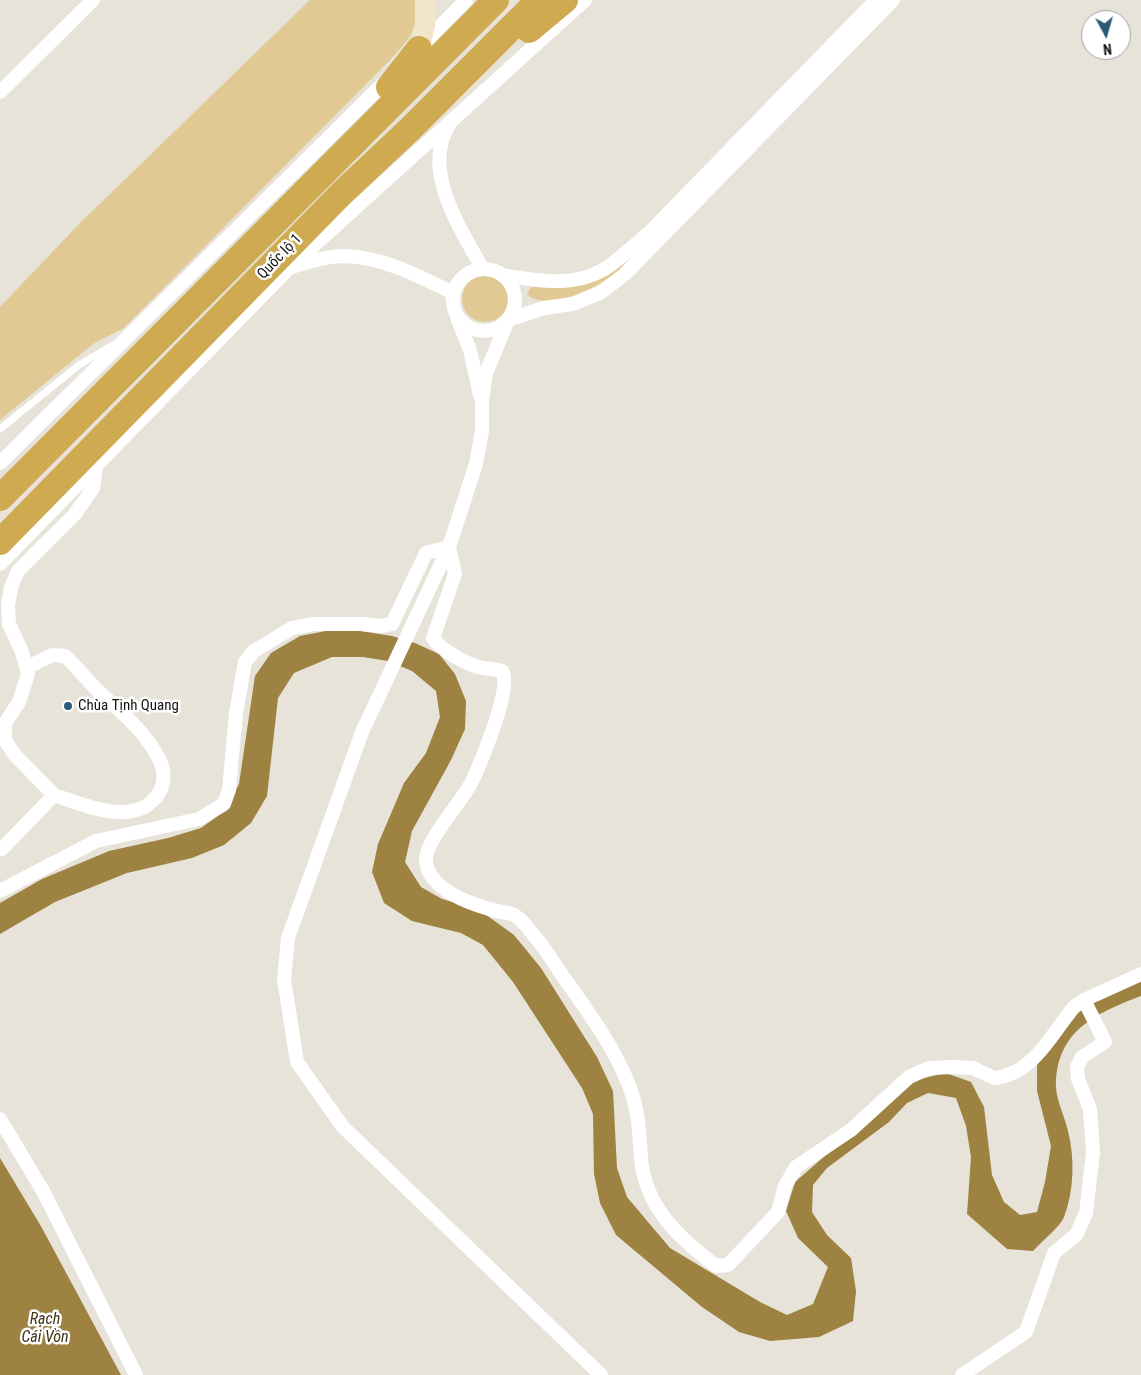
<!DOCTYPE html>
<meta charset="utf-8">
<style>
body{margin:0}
#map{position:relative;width:1141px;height:1375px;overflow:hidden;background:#e7e3d9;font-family:"Roboto Condensed",sans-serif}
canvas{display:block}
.north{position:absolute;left:1081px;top:10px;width:50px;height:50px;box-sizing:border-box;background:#fff;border:1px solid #a2a1a0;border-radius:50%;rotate:174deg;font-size:14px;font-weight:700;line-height:20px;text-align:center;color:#161511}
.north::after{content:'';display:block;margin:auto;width:18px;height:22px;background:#295b79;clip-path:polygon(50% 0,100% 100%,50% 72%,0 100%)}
</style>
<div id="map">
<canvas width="1141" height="1375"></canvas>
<div class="north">N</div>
</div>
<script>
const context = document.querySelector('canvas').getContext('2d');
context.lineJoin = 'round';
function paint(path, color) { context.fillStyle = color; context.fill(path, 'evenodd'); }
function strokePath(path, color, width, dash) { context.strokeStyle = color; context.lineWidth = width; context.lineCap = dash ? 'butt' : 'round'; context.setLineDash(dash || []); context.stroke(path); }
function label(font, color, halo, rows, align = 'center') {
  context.font = font + ' "Roboto Condensed",sans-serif'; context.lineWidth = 5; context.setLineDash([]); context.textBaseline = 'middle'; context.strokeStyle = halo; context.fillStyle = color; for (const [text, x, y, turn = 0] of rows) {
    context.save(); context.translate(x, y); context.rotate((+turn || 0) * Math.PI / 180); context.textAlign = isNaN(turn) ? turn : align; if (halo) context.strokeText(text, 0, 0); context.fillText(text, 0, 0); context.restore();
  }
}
const green = new Path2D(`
 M310,0H417C419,30 409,39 390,60L124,328L93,344L0,420V307L80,223Z
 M632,255C627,260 623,267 617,272C601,286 545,314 527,294L531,287H567Z
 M462 299a23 23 0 1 1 46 0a23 23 0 1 1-46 0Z`);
const water = new Path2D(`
 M341,628L392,636L415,643L439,654L455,674L466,701L465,729L451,760L412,831L405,862L421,887L442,899L478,909L514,935L541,968L597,1057L613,1091L617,1168L627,1197L670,1248L760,1302L787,1315L813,1304L828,1267L798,1238L786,1211L795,1182L911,1081L946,1073L971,1082L984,1107L992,1175L1004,1202L1020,1215L1037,1212L1045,1182L1051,1146L1037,1091V1065L1051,1037L1081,1006L1141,977V996C1096,1013 1056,1031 1056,1086C1056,1100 1065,1117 1068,1131C1075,1158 1074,1191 1064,1217C1060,1227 1040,1243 1033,1251L1007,1249L967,1214L971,1157L966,1126L956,1098L928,1093L907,1103L889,1122L827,1168L813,1185L812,1212L827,1235L851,1258L856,1291L853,1321L819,1337L770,1341L739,1332L702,1307L616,1235L600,1203L594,1174L593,1114L582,1088L513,982L483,945L461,933L412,921L384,903L372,872L378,844L404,783L426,753L440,717L436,691L412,671L388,661L363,657H332L294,673L278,698L267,796L251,823L224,845L192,858L127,873L55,902L0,934V903L42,879L109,851L168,838L201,828L226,810L239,784L255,676L271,653L300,636Z
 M0,1158L42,1228L121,1375H0Z`);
const lane = new Path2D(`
 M0,429L79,365L111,346`);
const street = new Path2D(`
 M421,46L466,0
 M0,92L93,0
 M450,123C420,168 460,229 483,269
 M292,267C309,262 327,256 345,256C383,257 419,276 453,293
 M453 300a31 31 0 1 1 62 0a31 31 0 1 1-62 0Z
 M502,275C539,281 579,289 612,264C625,254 638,242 651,231L876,0
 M458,320L470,350L480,395
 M0,463L390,77
 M0,564L289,268L585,0
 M28,667L52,655L65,656C77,667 87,680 99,692C121,712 144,730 158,757C164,767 166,782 159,793C137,828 86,806 54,795
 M2,849L54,795L14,754L5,740V723L19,702L28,674L22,652L9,624L8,605L11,587L18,571L75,514L93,488L96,466
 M0,891L96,841L199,819L224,804L229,790L236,713L245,662L254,651L292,628L314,624H362L380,626L392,624L426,553L449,547L455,574L433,638C442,651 466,664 482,668C489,669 495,669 502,671C514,683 479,769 470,785C461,802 423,844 426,862C430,890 470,904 493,910C499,912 506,912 512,914C519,917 526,925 531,932C543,945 552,960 562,975C587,1010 615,1048 630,1088C639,1112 639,1133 641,1158C645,1207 679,1238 716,1266L728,1265L778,1212L785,1186L796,1167L851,1130L909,1077L929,1068L954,1067L973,1068L994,1078C1033,1075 1052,1033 1074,1007L1084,1000
 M0,1119L43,1191L136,1375
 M601,1375L343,1127L297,1062L284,979L288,938L362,732L449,547L476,464L482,431V400L486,373L508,320L544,308L573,304L600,293L624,275L893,0
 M962,1375L1026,1332L1054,1253L1076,1235L1086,1213L1093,1152L1090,1109L1078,1079L1077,1067L1082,1057L1105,1042L1084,1000L1141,974`);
const secondary = new Path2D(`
 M419,49L425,26V0`);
const highway = new Path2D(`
 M529,30L565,0
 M389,87L419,49
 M0,498L496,0
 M0,542L342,193L409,130L539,0`);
const markers = [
 [68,706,5,"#295b79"]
];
const streetNames = [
 ["Quốc lộ 1",280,257,-46]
];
const poiNames = [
 ["Chùa Tịnh Quang",78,706]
];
const waterNames = [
 ["Rạch",45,1320],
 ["Cái Vồn",45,1338]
];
paint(green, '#e1c993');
paint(water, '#9d8241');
strokePath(lane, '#fff', 7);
strokePath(street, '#fff', 14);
strokePath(secondary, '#f1e6cb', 20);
strokePath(highway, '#cfaa51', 26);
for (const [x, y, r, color] of markers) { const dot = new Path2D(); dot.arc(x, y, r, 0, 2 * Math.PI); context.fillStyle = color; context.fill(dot); strokePath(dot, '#fff', 2); }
label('15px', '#161511', '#fff', streetNames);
label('15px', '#161511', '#fff', poiNames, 'left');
label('italic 16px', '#403416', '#fff', waterNames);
</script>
